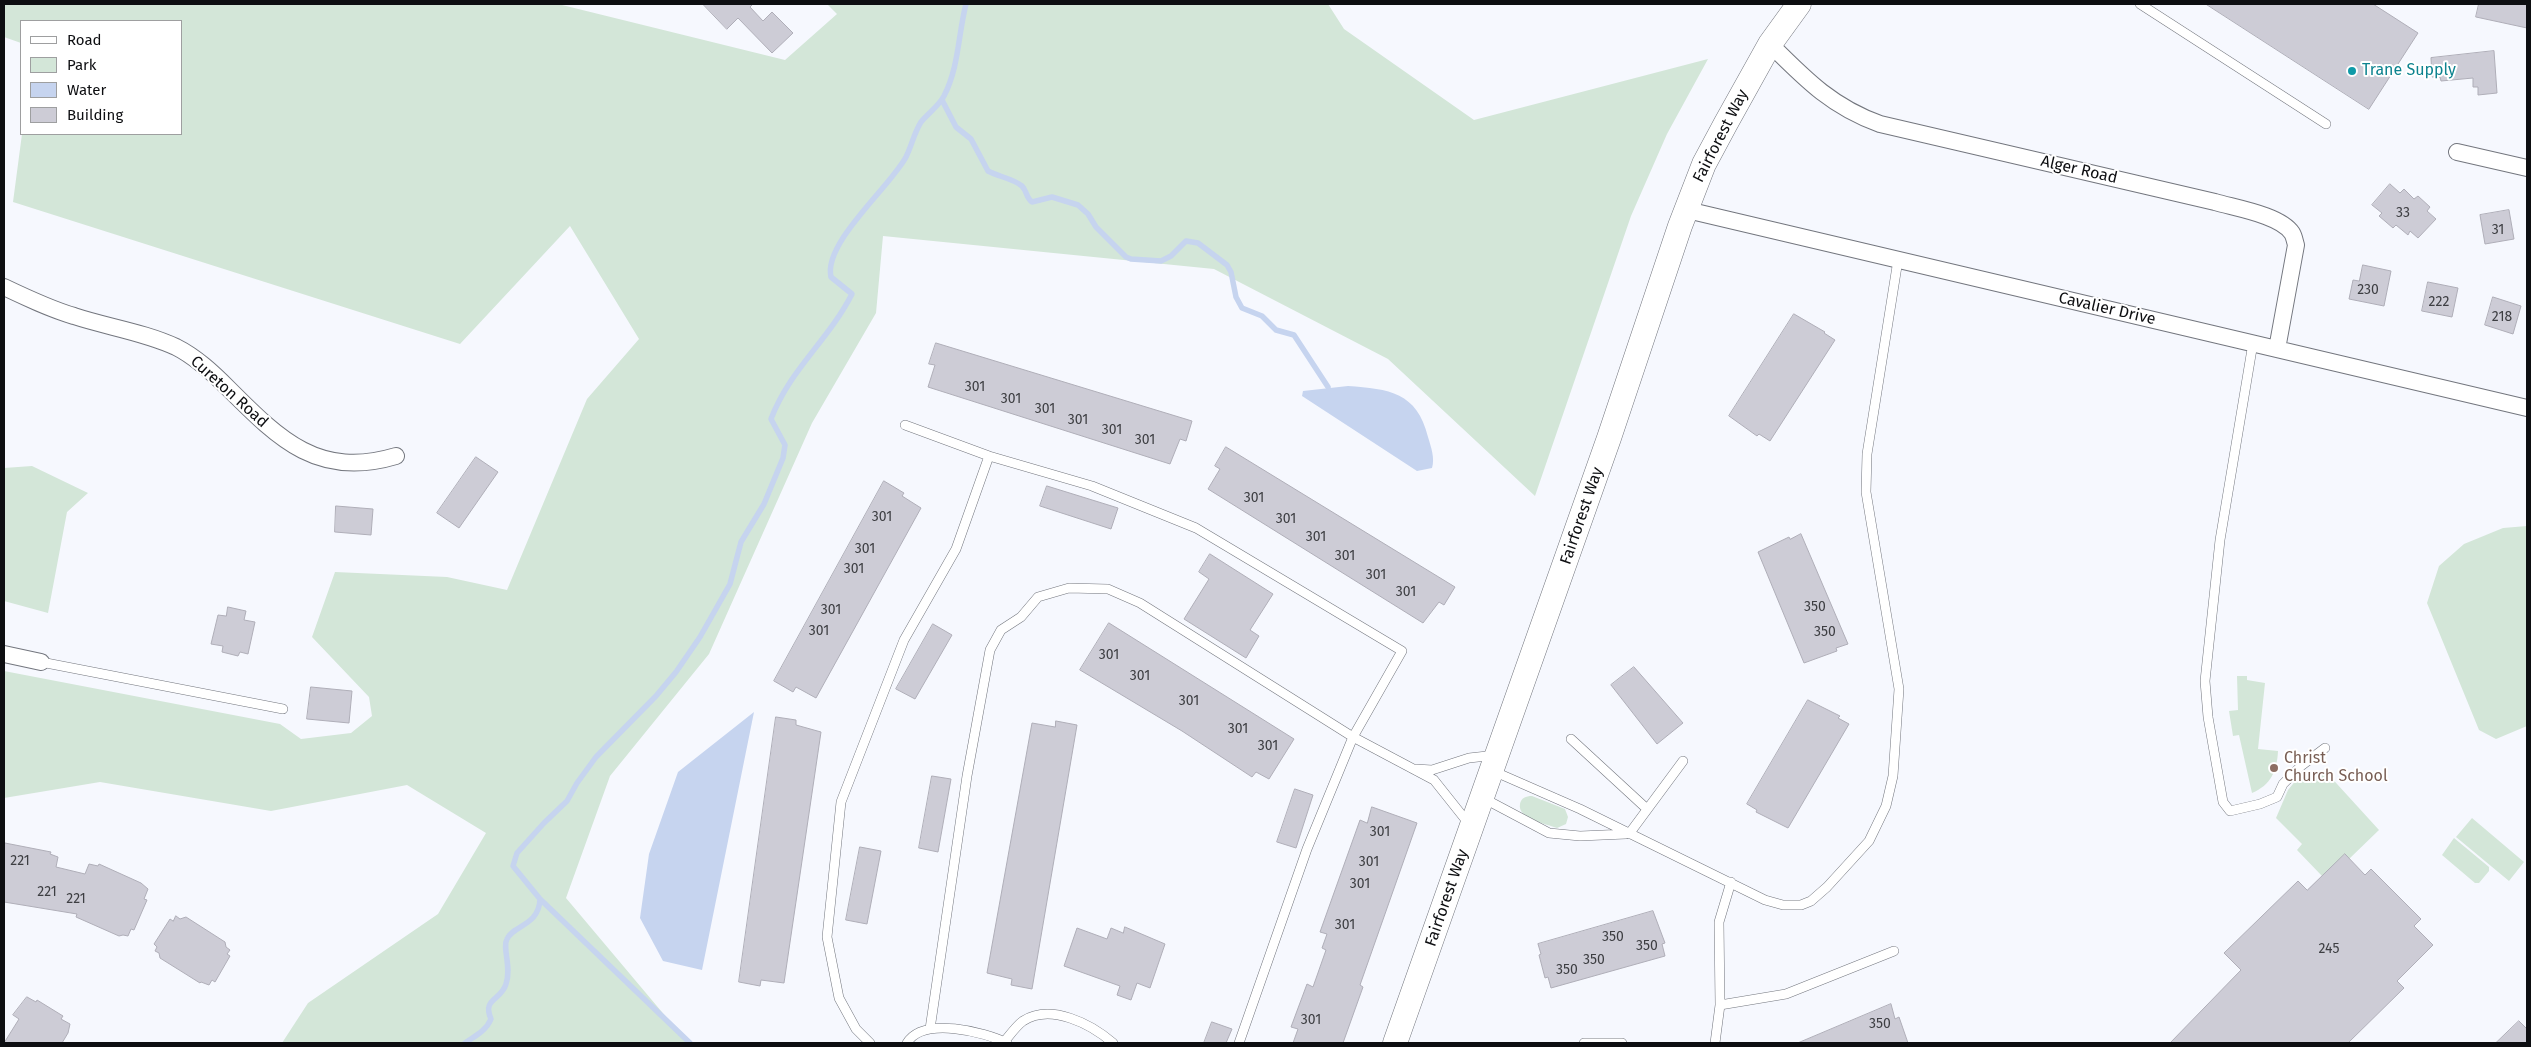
<!DOCTYPE html>
<style>
body{margin:0}
#map{position:relative;width:2531px;height:1047px;overflow:hidden;background:#f6f8fe;font-family:"Fira Sans",sans-serif}
canvas{display:block}
.frame{position:absolute;inset:0;border:5px solid #0d0e11;pointer-events:none}
.legend{position:absolute;left:20px;top:20px;width:162px;height:115px;box-sizing:border-box;background:#fff;border:1px solid #9e9fa0;margin:0;padding:6px 9px;list-style:none;font-size:15px;color:#0d0e11}
.legend li{display:flex;align-items:center;gap:10px;height:25px}
.legend b{width:25px;border:1px solid #9e9fa0}
</style>
<div id="map">
<canvas width="2531" height="1047"></canvas>
<div class="frame"></div>
<ul class="legend">
<li><b style="height:6px;background:#fff"></b>Road</li>
<li><b style="height:14px;background:#d3e6d8"></b>Park</li>
<li><b style="height:14px;background:#c6d4ef"></b>Water</li>
<li><b style="height:14px;background:#cdccd6"></b>Building</li>
</ul>
</div>
<script>
const context = document.querySelector('canvas').getContext('2d');
context.lineJoin = 'round';
function paint(path, color) { context.fillStyle = color; context.fill(path, 'evenodd'); }
function strokePath(path, color, width, dash) { context.strokeStyle = color; context.lineWidth = width; context.lineCap = dash ? 'butt' : 'round'; context.setLineDash(dash || []); context.stroke(path); }
function label(font, color, halo, rows, align = 'center') {
  context.font = font + ' "Fira Sans",sans-serif'; context.lineWidth = 4; context.setLineDash([]); context.textBaseline = 'middle'; context.strokeStyle = halo; context.fillStyle = color; for (const [text, x, y, turn = 0] of rows) {
    context.save(); context.translate(x, y); context.rotate((+turn || 0) * Math.PI / 180); context.textAlign = isNaN(turn) ? turn : align; if (halo) context.strokeText(text, 0, 0); context.fillText(text, 0, 0); context.restore();
  }
}
const green = new Path2D(`
 M4,4H558L785,60L837,14L827,4H1328L1344,29L1474,120L1708,59L1667,134L1631,216L1535,496L1388,359L1214,269L883,236L876,313L812,423L709,654L610,776L566,898L688,1043H282L308,1003L438,914L486,833L407,785L271,811L100,782L4,798V671L280,724L301,739L351,733L372,716L369,697L312,637L335,572L447,577L507,590L587,399L639,339L570,226L460,344L13,202L22,134H181V21H21V43L4,37Z
 M32,466L88,493L67,512L48,613L4,601V468Z
 M2527,526V726L2496,739L2479,730L2427,603L2439,566L2464,544L2503,528Z
 M2237,676H2247V680L2265,683L2258,749L2278,751C2277,771 2271,785 2252,793L2239,735L2233,736L2229,711L2238,710Z
 M2319,772L2327,773L2379,830L2349,859L2322,876L2297,850L2302,844L2276,818L2288,790L2301,774Z
 M1532,796L1565,809L1568,817L1566,824L1557,828C1547,824 1517,819 1520,804C1521,798 1526,796 1532,796Z
 M2472,818L2524,862L2509,881L2456,837Z
 M2454,838L2489,867V871L2479,883H2475L2442,855Z`);
const water = new Path2D(`
 M1348,386C1389,389 1417,392 1428,437C1431,447 1435,458 1432,468L1417,471L1302,396L1303,391Z
 M754,712L702,970L663,961L640,918L649,854L678,772Z`);
const stream = new Path2D(`
 M942,100L956,127L971,139L988,171C999,177 1012,178 1022,186C1027,191 1026,198 1032,202L1052,197L1078,205L1088,214L1096,227L1126,257L1131,259L1161,261L1171,256L1186,241L1198,243L1227,265L1231,272L1236,297L1242,308L1262,316L1276,330L1294,335L1328,387
 M540,899L690,1043
 M465,1043C475,1036 486,1031 491,1019C482,998 501,1001 506,984C512,967 502,948 507,939C513,925 539,926 540,899L513,866L517,853L544,823L567,801L577,783L596,757L656,696L676,672L700,637L730,584L741,542L764,504L783,458L785,445L771,419C790,369 828,341 852,294L831,277C823,243 890,187 906,157C912,145 914,133 921,122C928,113 938,107 944,96C959,67 958,35 966,4`);
const building = new Path2D(`
 M703,4H753L750,7L763,21L772,12L793,33L772,53L738,18L727,29Z
 M2206,4H2373L2418,33L2369,109Z
 M2479,4H2527V28L2476,17Z
 M2494,51L2497,93L2478,95V87H2473V78L2441,81L2440,77H2432L2431,58Z
 M2390,184L2400,193L2404,189L2414,199L2418,196L2430,207L2427,211L2436,219L2418,238L2410,231L2408,235L2396,225L2393,228L2379,216L2382,213L2372,205Z
 M2509,210L2514,239L2485,244L2480,215Z
 M2363,265L2391,271L2384,306L2349,299L2353,280L2359,281Z
 M2428,282L2458,288L2452,317L2422,311Z
 M2493,297L2521,306L2513,334L2485,325Z
 M1794,314L1825,332L1824,333L1835,340L1770,441L1759,434L1757,436L1729,416Z
 M936,343L1192,421L1186,441L1180,439L1170,464L928,387L935,365L929,364Z
 M1226,447L1455,587L1444,605L1439,602L1423,623L1208,489L1220,469L1215,466Z
 M476,457L498,472L459,528L437,513Z
 M884,481L904,493L902,496L921,508L816,698L796,687L793,692L774,681Z
 M1047,486L1118,508L1111,529L1040,506Z
 M336,506L373,509L371,535L335,532Z
 M1801,534L1848,644L1836,648L1837,651L1804,663L1758,552L1789,537L1790,539Z
 M1210,554L1273,594L1250,630L1259,636L1246,658L1184,619L1209,579L1199,572Z
 M228,607L246,611L244,620L255,622L248,654L240,652L238,656L222,652L223,646L211,644L218,615L226,616Z
 M1109,623L1294,739L1269,779L1256,772L1252,777L1182,731L1080,670Z
 M933,624L952,635L915,699L896,689Z
 M1634,667L1683,723L1657,744L1611,685Z
 M311,687L352,691L349,723L307,719Z
 M1808,700L1840,716L1838,718L1849,724L1788,828L1756,812L1757,810L1747,804Z
 M776,717L796,720V725L821,732L784,983L761,980L760,986L739,982Z
 M1056,721L1077,725L1032,989L1011,985L1012,979L987,973L1032,723L1055,727Z
 M932,776L951,779L938,852L919,848Z
 M1295,789L1313,795L1296,848L1277,842Z
 M1372,807L1417,823L1360,985L1363,987L1343,1043H1293L1298,1029L1291,1027L1307,984L1313,987L1326,950L1322,948L1327,934L1320,932L1360,820L1367,823Z
 M5,843L51,852L50,854L58,857L56,867L85,874L89,864L98,866L99,864L141,883L148,889L144,899L147,900L134,930L131,929L128,936L123,935L119,936L76,917L77,914L4,902Z
 M860,847L881,851L867,924L846,920Z
 M2345,854L2365,875L2371,869L2421,919L2414,926L2433,945L2397,981L2404,988L2348,1043H2170L2241,970L2224,953L2298,881L2307,890Z
 M1653,911L1665,943L1662,944L1665,956L1551,988L1548,977L1545,978L1539,955L1541,954L1538,944Z
 M176,916L180,919L186,917L225,942L226,947L230,950L227,954L230,956L215,982L212,980L209,985L201,982L200,983L160,958L159,953L155,951L157,947L154,944L170,919L173,921Z
 M1125,927L1165,944L1150,988L1137,983L1131,1000L1117,995L1120,986L1064,966L1077,928L1107,939L1111,928L1123,933Z
 M27,997L36,1002L37,1000L63,1016L61,1019L70,1024L68,1033L62,1043H4L19,1019L13,1015Z
 M1891,1004L1895,1019L1899,1017L1908,1043H1798Z
 M2519,1021L2527,1029V1043H2496Z
 M1212,1022L1232,1029L1226,1043H1204Z`);
const service = new Path2D(`
 M2140,4L2326,124
 M2253,343L2220,540L2205,681L2208,717L2223,802L2230,811L2260,804L2277,797L2283,784L2301,766L2325,748
 M905,425L989,456
 M41,662L283,709
 M1571,739L1647,809
 M1416,769L1432,770L1469,758L1496,755
 M1493,771L1580,809L1765,900L1783,905H1801L1811,901L1827,887L1869,841L1886,806L1893,776L1899,689L1866,492L1867,454L1898,260
 M1483,798L1549,833L1580,836L1626,834
 M1629,834L1683,761
 M1720,1005L1786,994L1894,951
 M930,1029L967,776L990,650L1001,630L1021,617L1038,597L1069,588L1108,589L1140,603L1353,737L1434,780L1469,824
 M1004,1042C1010,1035 1016,1026 1023,1021C1051,1003 1091,1024 1113,1043
 M870,1043L856,1029L839,998L827,937L841,802L904,640L956,549L989,456L1092,486L1196,528L1402,651L1353,737L1307,849L1239,1043
 M907,1043C923,1016 985,1032 1007,1043
 M1584,1043H1622
 M1715,1043L1720,1005L1719,922L1731,882`);
const minor = new Path2D(`
 M1770,44C1805,79 1832,107 1880,124L2215,202C2235,208 2280,215 2292,233C2294,236 2295,242 2296,245L2277,349
 M2457,152L2527,168
 M1687,210L2527,408
 M4,287C27,298 50,309 74,316C107,327 144,332 176,347C196,357 213,373 229,389C280,440 319,479 396,456
 M4,654L41,662`);
const secondary = new Path2D(`
 M1395,1043L1609,438L1680,226L1704,164L1726,123L1770,44L1799,4`);
const markers = [
 [2352,71,5,"#0f9aa8"],
 [2274,768,5,"#8d6e63"]
];
const numberNames = [
 ["33",2403,213],
 ["31",2498,230],
 ["230",2368,290],
 ["222",2439,302],
 ["218",2502,317],
 ["301",975,387],
 ["301",1011,399],
 ["301",1045,409],
 ["301",1078,420],
 ["301",1112,430],
 ["301",1145,440],
 ["301",1254,498],
 ["301",882,517],
 ["301",1286,519],
 ["301",1316,537],
 ["301",865,549],
 ["301",1345,556],
 ["301",854,569],
 ["301",1376,575],
 ["301",1406,592],
 ["350",1815,607],
 ["301",831,610],
 ["301",819,631],
 ["350",1825,632],
 ["301",1109,655],
 ["301",1140,676],
 ["301",1189,701],
 ["301",1238,729],
 ["301",1268,746],
 ["301",1380,832],
 ["221",20,861],
 ["301",1369,862],
 ["301",1360,884],
 ["221",47,892],
 ["221",76,899],
 ["301",1345,925],
 ["350",1613,937],
 ["350",1647,946],
 ["245",2329,949],
 ["350",1594,960],
 ["350",1567,970],
 ["301",1311,1020],
 ["350",1880,1024]
];
const cultureNames = [
 ["Trane Supply",2362,71]
];
const streetNames = [
 ["Fairforest Way",1721,136,-63],
 ["Alger Road",2079,170,13],
 ["Cavalier Drive",2107,309,13],
 ["Cureton Road",229,392,42],
 ["Fairforest Way",1582,516,-71],
 ["Fairforest Way",1447,898,-71]
];
const educationNames = [
 ["Christ",2284,759],
 ["Church School",2284,777]
];
paint(green, '#d3e6d8');
paint(water, '#c6d4ef');
strokePath(stream, '#c6d4ef', 5.5);
paint(building, '#cdccd6');
strokePath(building, '#afaeb8', 1);
strokePath(service, '#73767e', 10);
strokePath(minor, '#73767e', 18);
strokePath(secondary, '#73767e', 25);
strokePath(service, '#fff', 9);
strokePath(minor, '#fff', 16);
strokePath(secondary, '#fff', 24);
for (const [x, y, r, color] of markers) { const dot = new Path2D(); dot.arc(x, y, r, 0, 2 * Math.PI); context.fillStyle = color; context.fill(dot); strokePath(dot, '#fff', 2); }
label('14px', '#3d3e42', null, numberNames);
label('16px', '#0d838f', '#fff', cultureNames, 'left');
label('16px', '#0d0e11', '#fff', streetNames);
label('16px', '#785e54', '#fff', educationNames, 'left');
</script>
